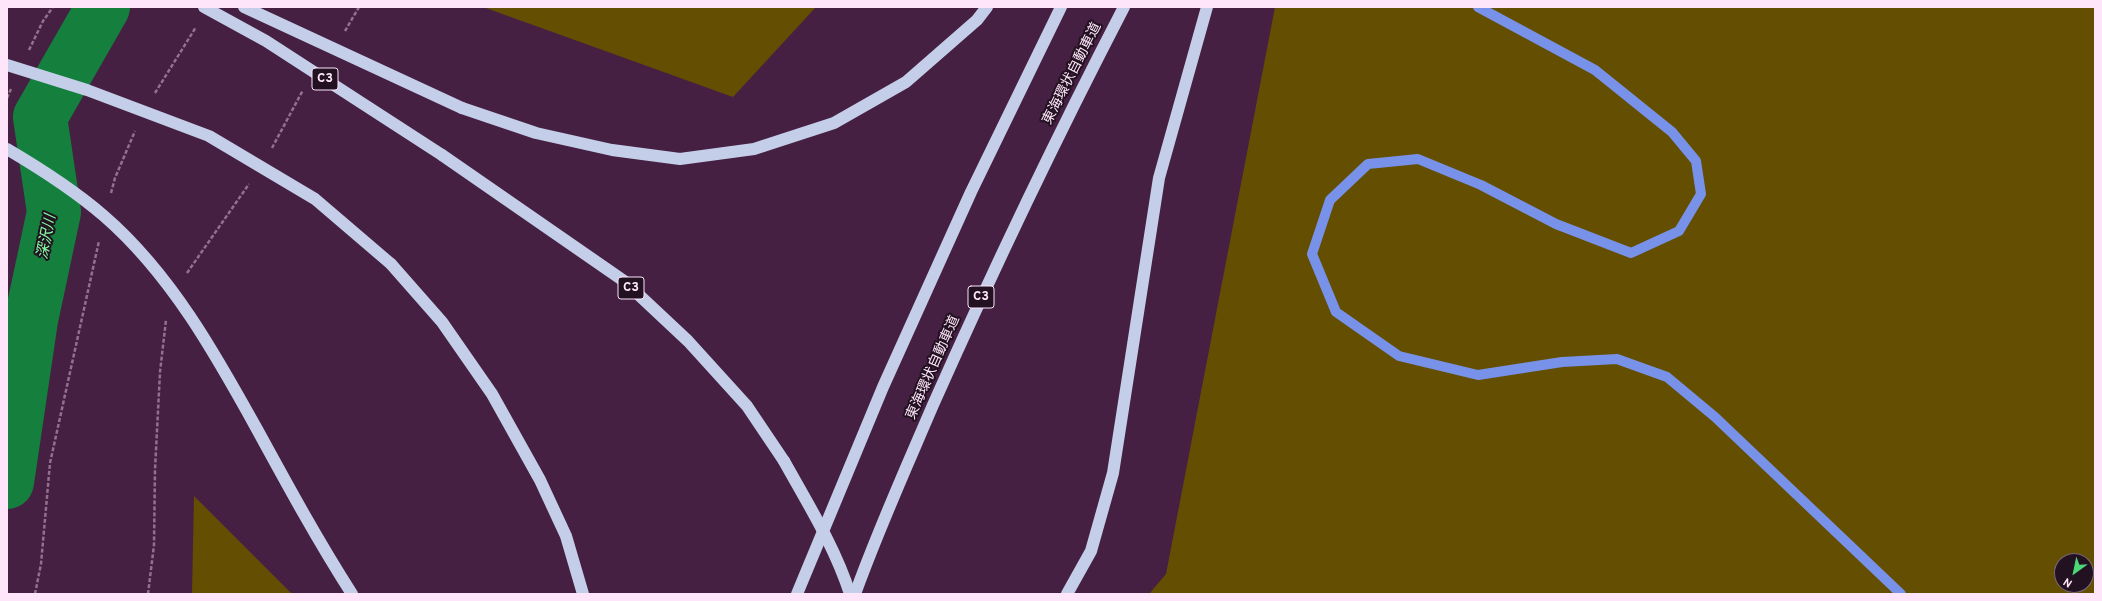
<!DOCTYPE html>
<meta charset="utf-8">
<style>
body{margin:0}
#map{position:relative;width:2102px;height:601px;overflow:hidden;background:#452042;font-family:Overpass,sans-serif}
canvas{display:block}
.frame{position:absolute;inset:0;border:8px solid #fee5fa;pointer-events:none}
.north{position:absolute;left:2054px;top:553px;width:40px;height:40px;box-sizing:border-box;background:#221120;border:1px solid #7a6677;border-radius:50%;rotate:213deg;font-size:11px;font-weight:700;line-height:16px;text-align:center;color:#fee5fa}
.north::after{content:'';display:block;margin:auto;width:14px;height:18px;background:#4cd677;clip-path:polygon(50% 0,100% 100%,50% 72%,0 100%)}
</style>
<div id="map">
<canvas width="2102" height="601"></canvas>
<div class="frame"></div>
<div class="north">N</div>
</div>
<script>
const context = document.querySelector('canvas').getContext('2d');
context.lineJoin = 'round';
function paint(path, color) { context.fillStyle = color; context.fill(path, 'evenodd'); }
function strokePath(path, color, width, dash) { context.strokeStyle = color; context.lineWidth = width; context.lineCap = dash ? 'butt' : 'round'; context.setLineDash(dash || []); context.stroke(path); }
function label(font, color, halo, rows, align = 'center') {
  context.font = font + ' Overpass,"Noto Sans JP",sans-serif'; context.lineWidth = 4; context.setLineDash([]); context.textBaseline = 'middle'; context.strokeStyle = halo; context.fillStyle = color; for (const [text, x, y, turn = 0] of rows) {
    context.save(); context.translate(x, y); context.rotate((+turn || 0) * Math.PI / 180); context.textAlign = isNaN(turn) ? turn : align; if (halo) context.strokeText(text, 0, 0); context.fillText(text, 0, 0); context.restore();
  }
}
const green = new Path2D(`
 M483,7H816L733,97Z
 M1275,7H2095V594H1149L1166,574ZM2062,561H2086V585H2062Z
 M194,496L292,594H192Z`);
const river = new Path2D(`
 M7,482L31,320L54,212L40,117L103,7`);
const path = new Path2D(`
 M345,31L359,7
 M29,50L43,21L53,7
 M155,93L196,27
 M7,98L11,89
 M272,148L303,90
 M111,193L115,178L135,131
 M187,273L249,184
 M35,594L41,564L50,463L99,241
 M148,594L154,545L155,470L160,372L166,320`);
const secondary = new Path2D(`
 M1478,7L1595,70L1672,132L1696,161L1701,194L1679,231L1631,253L1556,224L1481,185L1418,159L1368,164L1330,200L1312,254L1336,312L1399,356L1478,375L1562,362L1617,359L1667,377L1715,417L1901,594`);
const highway = new Path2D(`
 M462,108L536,133L612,150L680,159L754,149L834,123L906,82L977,20L987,7
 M442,155L624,281L688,341L747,406L784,461
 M391,264L442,322L492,394L540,480L566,536L583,594
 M797,594L883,387L971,192L1061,7
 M855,594C878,530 906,468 933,405C993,270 1056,138 1124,7
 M1067,594L1091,551L1113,473L1159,178L1207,7`);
const highwayBridge = new Path2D(`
 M204,7L266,41L442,155
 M244,7L462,108
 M7,65L87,90L209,136L315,199L391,264
 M7,149C41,169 74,190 104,216C171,274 216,355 258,431C288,486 318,541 352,594
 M784,461C808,504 835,547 850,594`);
const shields = [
 [325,79,26],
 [631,288,26],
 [981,297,26]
];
const shieldNames = [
 ["C3",325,79],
 ["C3",631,288],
 ["C3",981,297]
];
const streetNames = [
 ["東海環状自動車道",1073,74,-63],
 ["東海環状自動車道",934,368,-66]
];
const waterNames = [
 ["深沢川",48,237,-79]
];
paint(green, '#644e02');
strokePath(river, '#157f3d', 54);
strokePath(path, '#91718d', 2.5, [4, 2]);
strokePath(secondary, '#7892ea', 10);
strokePath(highway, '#c4cee9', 12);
strokePath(highwayBridge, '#c4cee9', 12);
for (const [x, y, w] of shields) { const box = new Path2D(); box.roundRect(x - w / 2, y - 11, w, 22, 3); context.fillStyle = '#221120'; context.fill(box); strokePath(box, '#fee5fa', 1); }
label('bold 13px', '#fee5fa', null, shieldNames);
label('14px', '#fee5fa', '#221120', streetNames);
label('italic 15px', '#84fda2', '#221120', waterNames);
</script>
